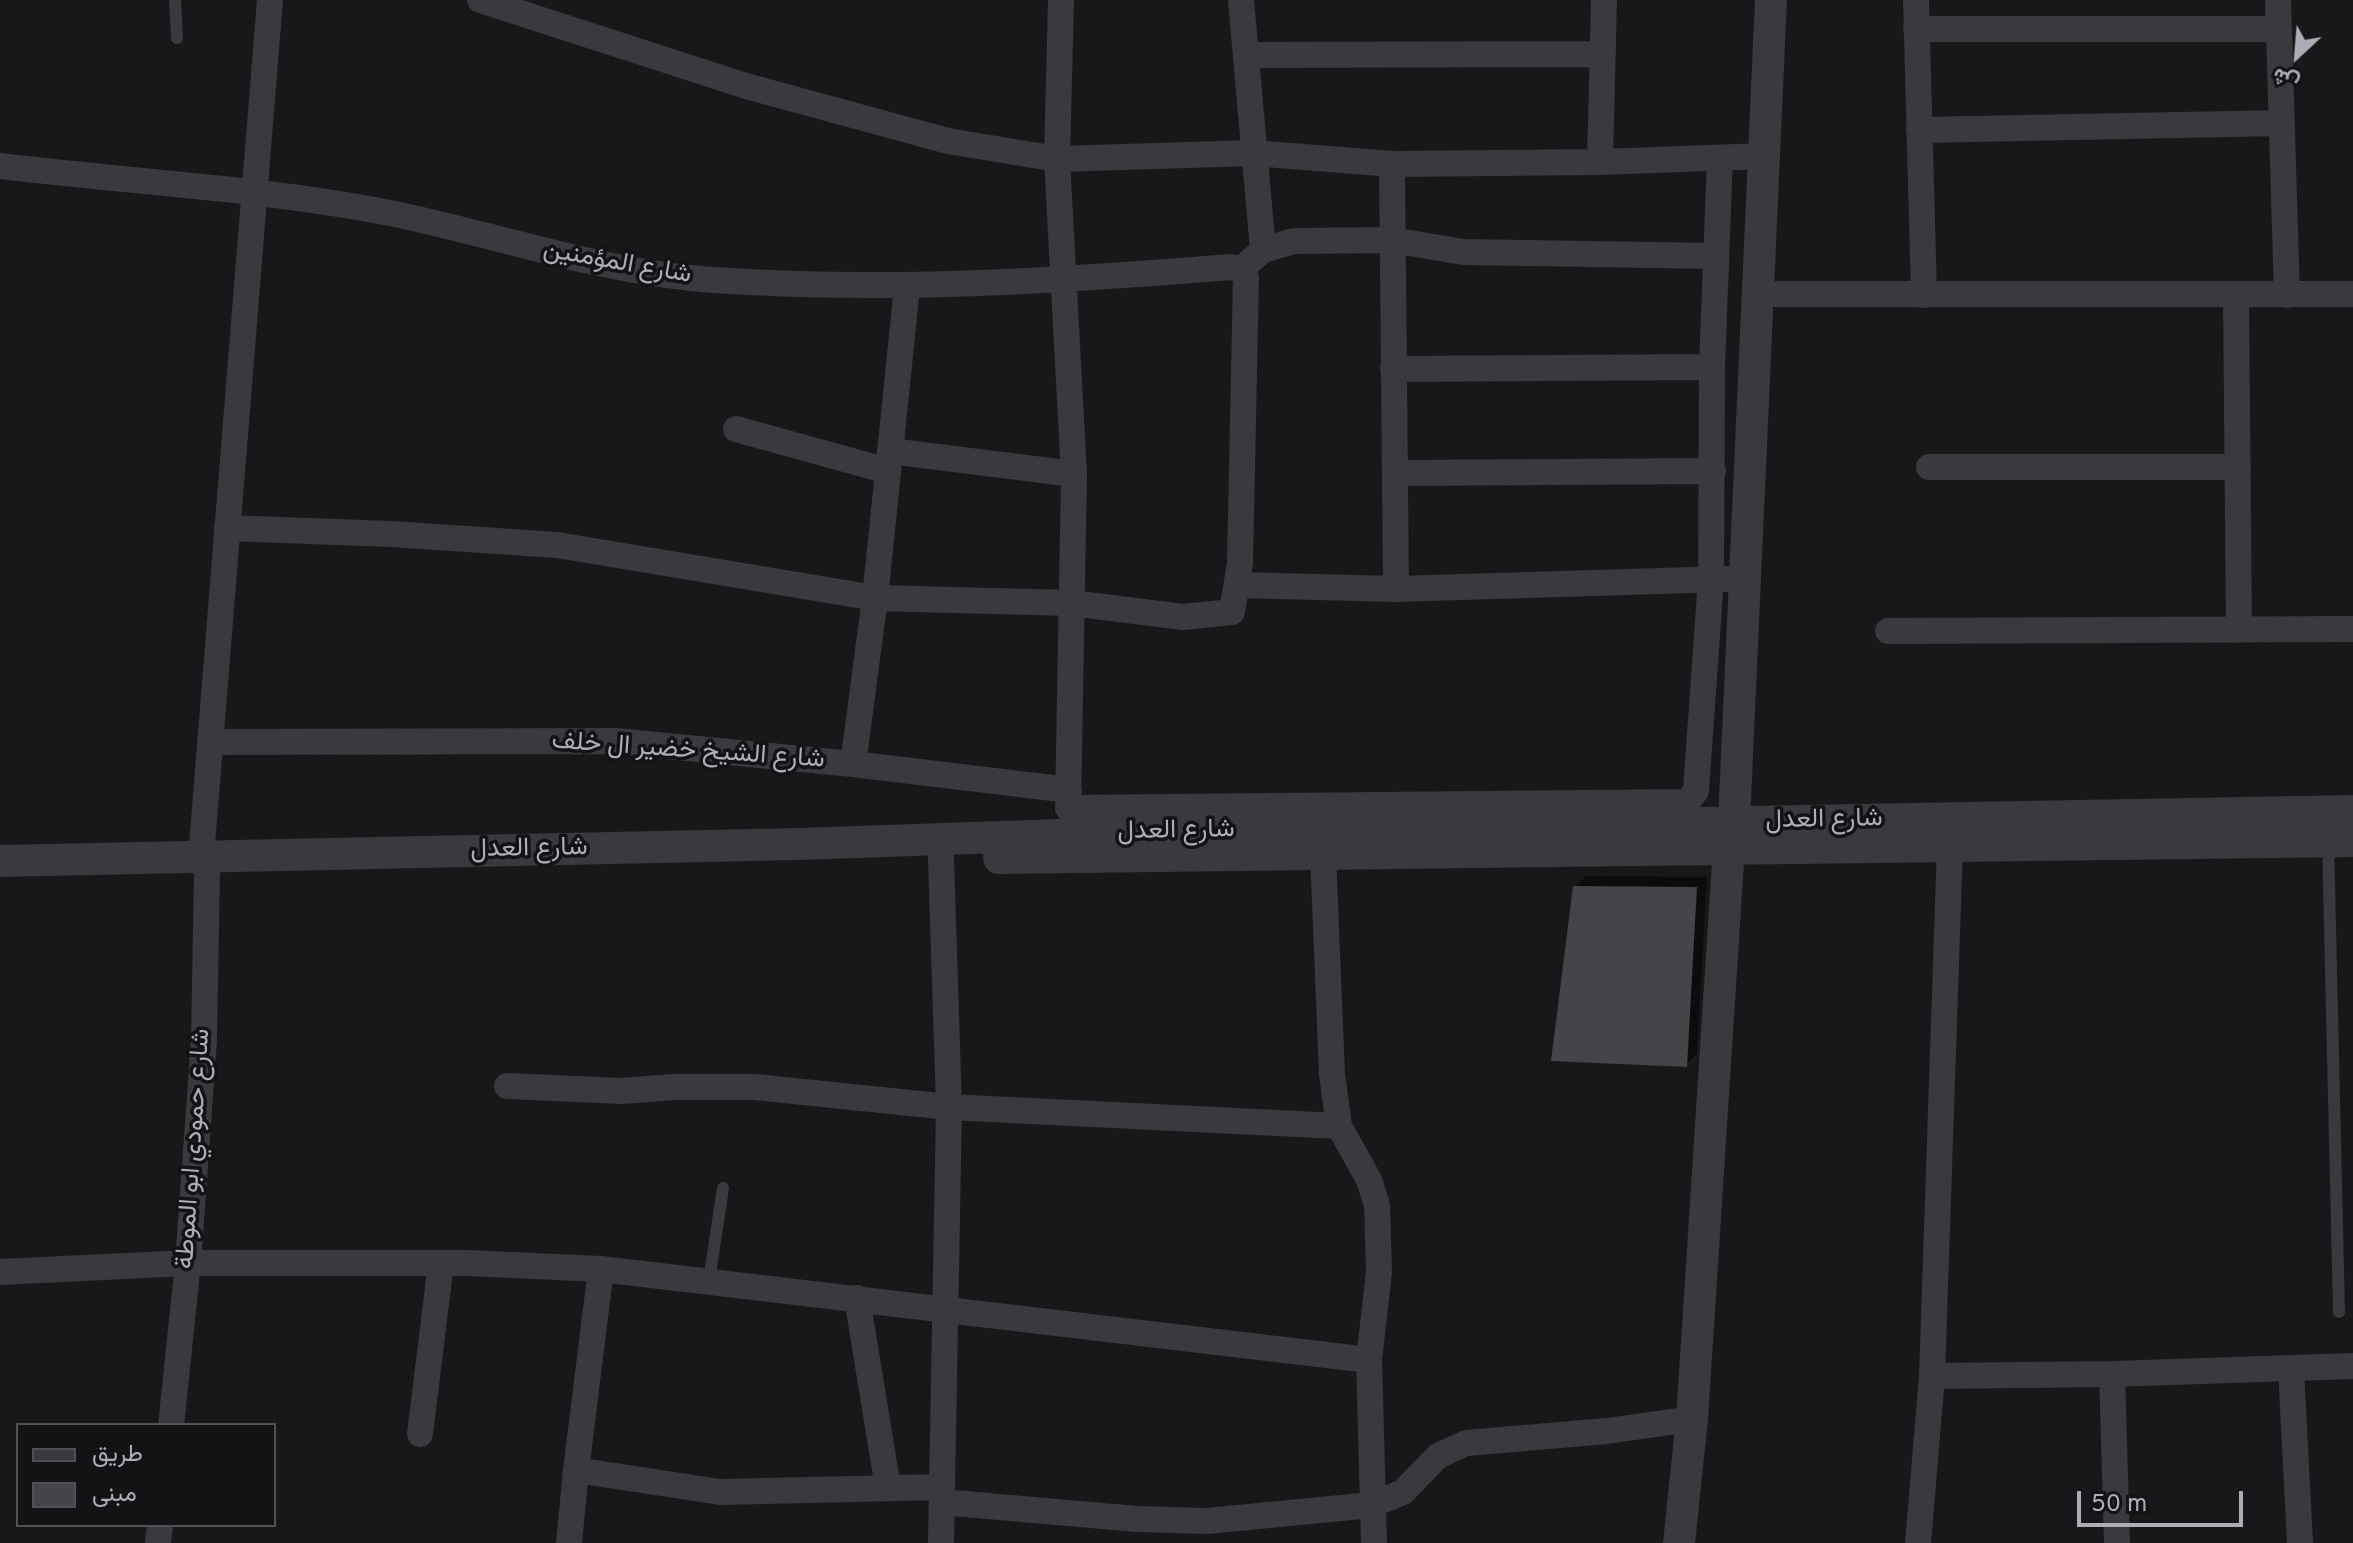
<!DOCTYPE html>
<meta charset="utf-8">
<style>
body{margin:0}
#map{position:relative;width:2353px;height:1543px;overflow:hidden;background:#181719;font-family:Overpass,Vazirmatn,sans-serif}
canvas{display:block}
.legend{position:absolute;left:16px;top:1423px;width:260px;height:104px;box-sizing:border-box;background:#131214;border:2px solid #505055;margin:0;padding:10px 14px;list-style:none;font-size:24px;color:#abadb7}
.legend li{display:flex;align-items:center;gap:16px;height:40px}
.legend b{width:40px;border:2px solid #505055}
.north{position:absolute;left:2257px;top:16px;width:80px;height:80px;-webkit-text-stroke:6px #131214;paint-order:stroke;rotate:206deg;font-size:22px;font-weight:700;line-height:32px;text-align:center;color:#abadb7}
.north::after{content:'';display:block;margin:auto;width:28px;height:36px;background:#abadb7;clip-path:polygon(50% 0,100% 100%,50% 72%,0 100%)}
.scale{position:absolute;left:2077px;top:1491px;width:166px;height:36px;box-sizing:border-box;border:4px solid #abadb7;border-top:0;padding-left:10px;font-size:24px;line-height:28px;white-space:nowrap;color:#abadb7;-webkit-text-stroke:6px #131214;paint-order:stroke}
</style>
<div id="map">
<canvas width="2353" height="1543"></canvas>
<ul class="legend">
<li><b style="height:10px;background:#39393e"></b>طريق</li>
<li><b style="height:22px;background:#454549"></b>مبنى</li>
</ul>
<div class="north">ش</div>
<div class="scale">50 m</div>
</div>
<script>
const context = document.querySelector('canvas').getContext('2d');
context.lineJoin = 'round';
function paint(path, color) { context.fillStyle = color; context.fill(path, 'evenodd'); }
function strokePath(path, color, width, dash) { context.strokeStyle = color; context.lineWidth = width; context.lineCap = dash ? 'butt' : 'round'; context.setLineDash(dash || []); context.stroke(path); }
function label(font, color, halo, rows, align = 'center') {
  context.font = font + ' Overpass,Vazirmatn,sans-serif'; context.lineWidth = 7; context.setLineDash([]); context.textBaseline = 'middle'; context.strokeStyle = halo; context.fillStyle = color; for (const [text, x, y, turn = 0] of rows) {
    context.save(); context.translate(x, y); context.rotate((+turn || 0) * Math.PI / 180); context.textAlign = isNaN(turn) ? turn : align; if (halo) context.strokeText(text, 0, 0); context.fillText(text, 0, 0); context.restore();
  }
}
const shadow = new Path2D(`
 M1586,876L1707,877L1697,1054L1686,1065L1575,887Z`);
const building = new Path2D(`
 M1573,886L1697,887L1687,1067L1551,1061Z`);
const service = new Path2D(`
 M175,0L177,38
 M2328,841L2339,1312
 M709,1281L723,1188`);
const minor = new Path2D(`
 M480,0L746,86L948,141L1057,159L1253,153L1392,164L1600,162L1764,156
 M1061,0L1057,159L1074,474L1068,808
 M1241,0L1263,250
 M1916,0L1924,295
 M2278,0L2287,295
 M1916,29H2279
 M1247,55L1603,54
 M1919,130L2282,123
 M1600,162L1604,0
 M1392,164L1396,589
 M0,166C130,182 262,188 390,213C498,235 603,273 714,280C887,292 1058,281 1231,267L1240,270
 M1240,270L1263,250L1294,241L1392,240L1463,252L1716,256
 M1759,294H2353
 M2236,295L2239,628
 M1393,369L1712,367
 M736,429L888,471
 M890,451L1074,474
 M1929,467H2238
 M1395,473L1713,471
 M227,528L391,534L557,545L875,598L1072,603L1183,617L1232,612L1240,563L1246,277L1240,270
 M1238,585L1396,589L1726,579
 M1888,631L2353,629
 M210,742L615,741L853,764L1069,790
 M853,764L875,598L907,287
 M1068,808L1687,802L1696,791L1711,579L1712,367L1720,158
 M1323,854L1332,1074L1339,1126L1369,1180L1377,1205L1379,1272L1369,1360L1374,1543
 M201,857L270,0
 M507,1086L622,1091L674,1087H755L949,1107L1339,1126
 M0,1272L188,1263H468L601,1269L1369,1360
 M857,1298L888,1488
 M2291,1369L2300,1543
 M2112,1374L2117,1543
 M1932,1376L2112,1374L2353,1366
 M171,1425L188,1263L204,1040L207,873
 M420,1434L441,1263
 M576,1470L720,1492L942,1487
 M942,1502L1137,1519L1207,1521L1372,1505L1403,1492L1438,1456L1466,1443L1607,1431L1692,1419
 M158,1543L160,1525
 M569,1543L576,1470L601,1269
 M941,1543L949,1107L941,859
 M1918,1543L1932,1376L1950,845`);
const tertiary = new Path2D(`
 M999,858L2353,841
 M0,861L799,844L1088,834L2353,811
 M1679,1543L1692,1419L1729,847L1734,822L1771,0`);
const streetNames = [
 ["شارع المؤمنين",617,264,10],
 ["شارع الشيخ خضير ال خلف",688,752,4],
 ["شارع العدل",1824,821,-1],
 ["شارع العدل",1176,832,-1],
 ["شارع العدل",529,850,-1],
 ["شارع حمودي ابو الموطة",195,1149,-86]
];
paint(shadow, '#0007');
paint(building, '#454549');
strokePath(service, '#39393e', 12);
strokePath(minor, '#39393e', 26);
strokePath(tertiary, '#39393e', 32);
label('26px', '#abadb7', '#131214', streetNames);
</script>
